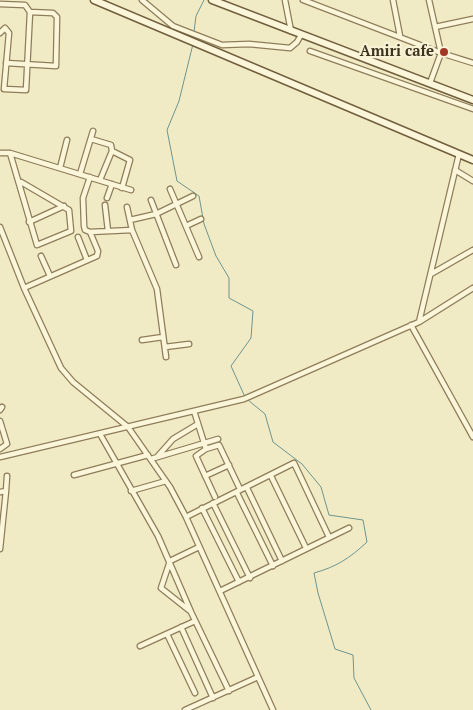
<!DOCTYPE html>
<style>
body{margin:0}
canvas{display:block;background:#f1ebc5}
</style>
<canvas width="473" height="710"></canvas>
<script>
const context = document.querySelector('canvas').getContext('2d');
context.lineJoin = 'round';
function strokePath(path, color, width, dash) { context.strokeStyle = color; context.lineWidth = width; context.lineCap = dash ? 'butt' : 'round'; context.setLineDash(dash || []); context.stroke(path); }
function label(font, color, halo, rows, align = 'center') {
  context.font = font + ' "PT Serif",serif'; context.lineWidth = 4.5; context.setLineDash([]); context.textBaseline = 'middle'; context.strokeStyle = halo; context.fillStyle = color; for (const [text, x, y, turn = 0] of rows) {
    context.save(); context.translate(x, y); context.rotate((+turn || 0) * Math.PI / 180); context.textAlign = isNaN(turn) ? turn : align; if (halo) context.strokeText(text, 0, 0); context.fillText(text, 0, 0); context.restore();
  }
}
const stream = new Path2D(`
 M194,32L196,16L204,0
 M193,44L179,101L167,130L177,181L199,196L204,224L216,256L229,278V298L253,311L251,338L231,366L245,397
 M248,400L265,414L273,442L302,464L321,487L329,515L363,520L367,542C350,558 336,567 314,573L318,593L335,649L353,655L354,678L371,710`);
const street = new Path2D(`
 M142,0L173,26L222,45L249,44L290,48L297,42L301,35
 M285,0L291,31
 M303,0L441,53L473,63
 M393,0L400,36
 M429,0L441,53L430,83
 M0,4L25,5L30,12L26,90L4,89L9,33L5,28L0,33
 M435,27L473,19
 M310,51L473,109
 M6,63L56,66L57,17L53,13L30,12
 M91,139L111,145L112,151L100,180
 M112,151L130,160L122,188
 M0,153H10L131,190
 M10,153L37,245L71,231L69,210L21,182
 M60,168L67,140
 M455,170L473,181
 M80,174L93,131
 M90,177L83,198L84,226L85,230L90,232
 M170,189L199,257
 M107,198L112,184
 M151,200L176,265
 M105,205L108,231
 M127,207L132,230L157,289L166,357
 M130,220L156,214L193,196
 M29,222L64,206
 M186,226L201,219
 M0,227L24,288L61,368L73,382L128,427L170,487L186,517L273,710
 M78,237L87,260
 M41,256L50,276
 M431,274L473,250
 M24,288L97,256L98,251L90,232L132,230
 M419,322L459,154
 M411,325L473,437
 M142,340L163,337
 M165,347L189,344
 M0,410L2,407
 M194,411L206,449L219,445L239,487
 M0,421L7,444L0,449
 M100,434L158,536L191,612L229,691
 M206,449L196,456L215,497
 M0,457L244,399L419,322L473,288
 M157,457L173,439L198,424
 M151,459L218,439
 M74,475L148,455
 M205,476L229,465
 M271,476L306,548
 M247,488L282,561
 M6,491L7,476
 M131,491L166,481
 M0,492L6,491L0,549
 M237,493L273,566
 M213,503L250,578
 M202,508L239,582
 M186,517L294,463L329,537
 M220,591L349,528
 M190,611L161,588L170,561L199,547
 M181,627L213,698
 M167,634L195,693
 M140,646L195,621
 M185,710L258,677`);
const secondary = new Path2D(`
 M94,0L473,160
 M212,0L473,100`);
const markers = [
 [444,52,5,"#a13725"]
];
const poiNames = [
 ["Amiri cafe",434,52]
];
strokePath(stream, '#6d9490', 1);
strokePath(street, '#8e7d5a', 7);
strokePath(secondary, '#705e3d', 9);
strokePath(street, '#fbf6da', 4.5);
strokePath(secondary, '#fbf6da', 6);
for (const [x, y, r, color] of markers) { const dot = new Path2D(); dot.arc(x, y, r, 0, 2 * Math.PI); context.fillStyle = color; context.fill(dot); strokePath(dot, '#f8f3d6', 2); }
label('bold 15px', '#3d321e', '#f8f3d6', poiNames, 'right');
</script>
